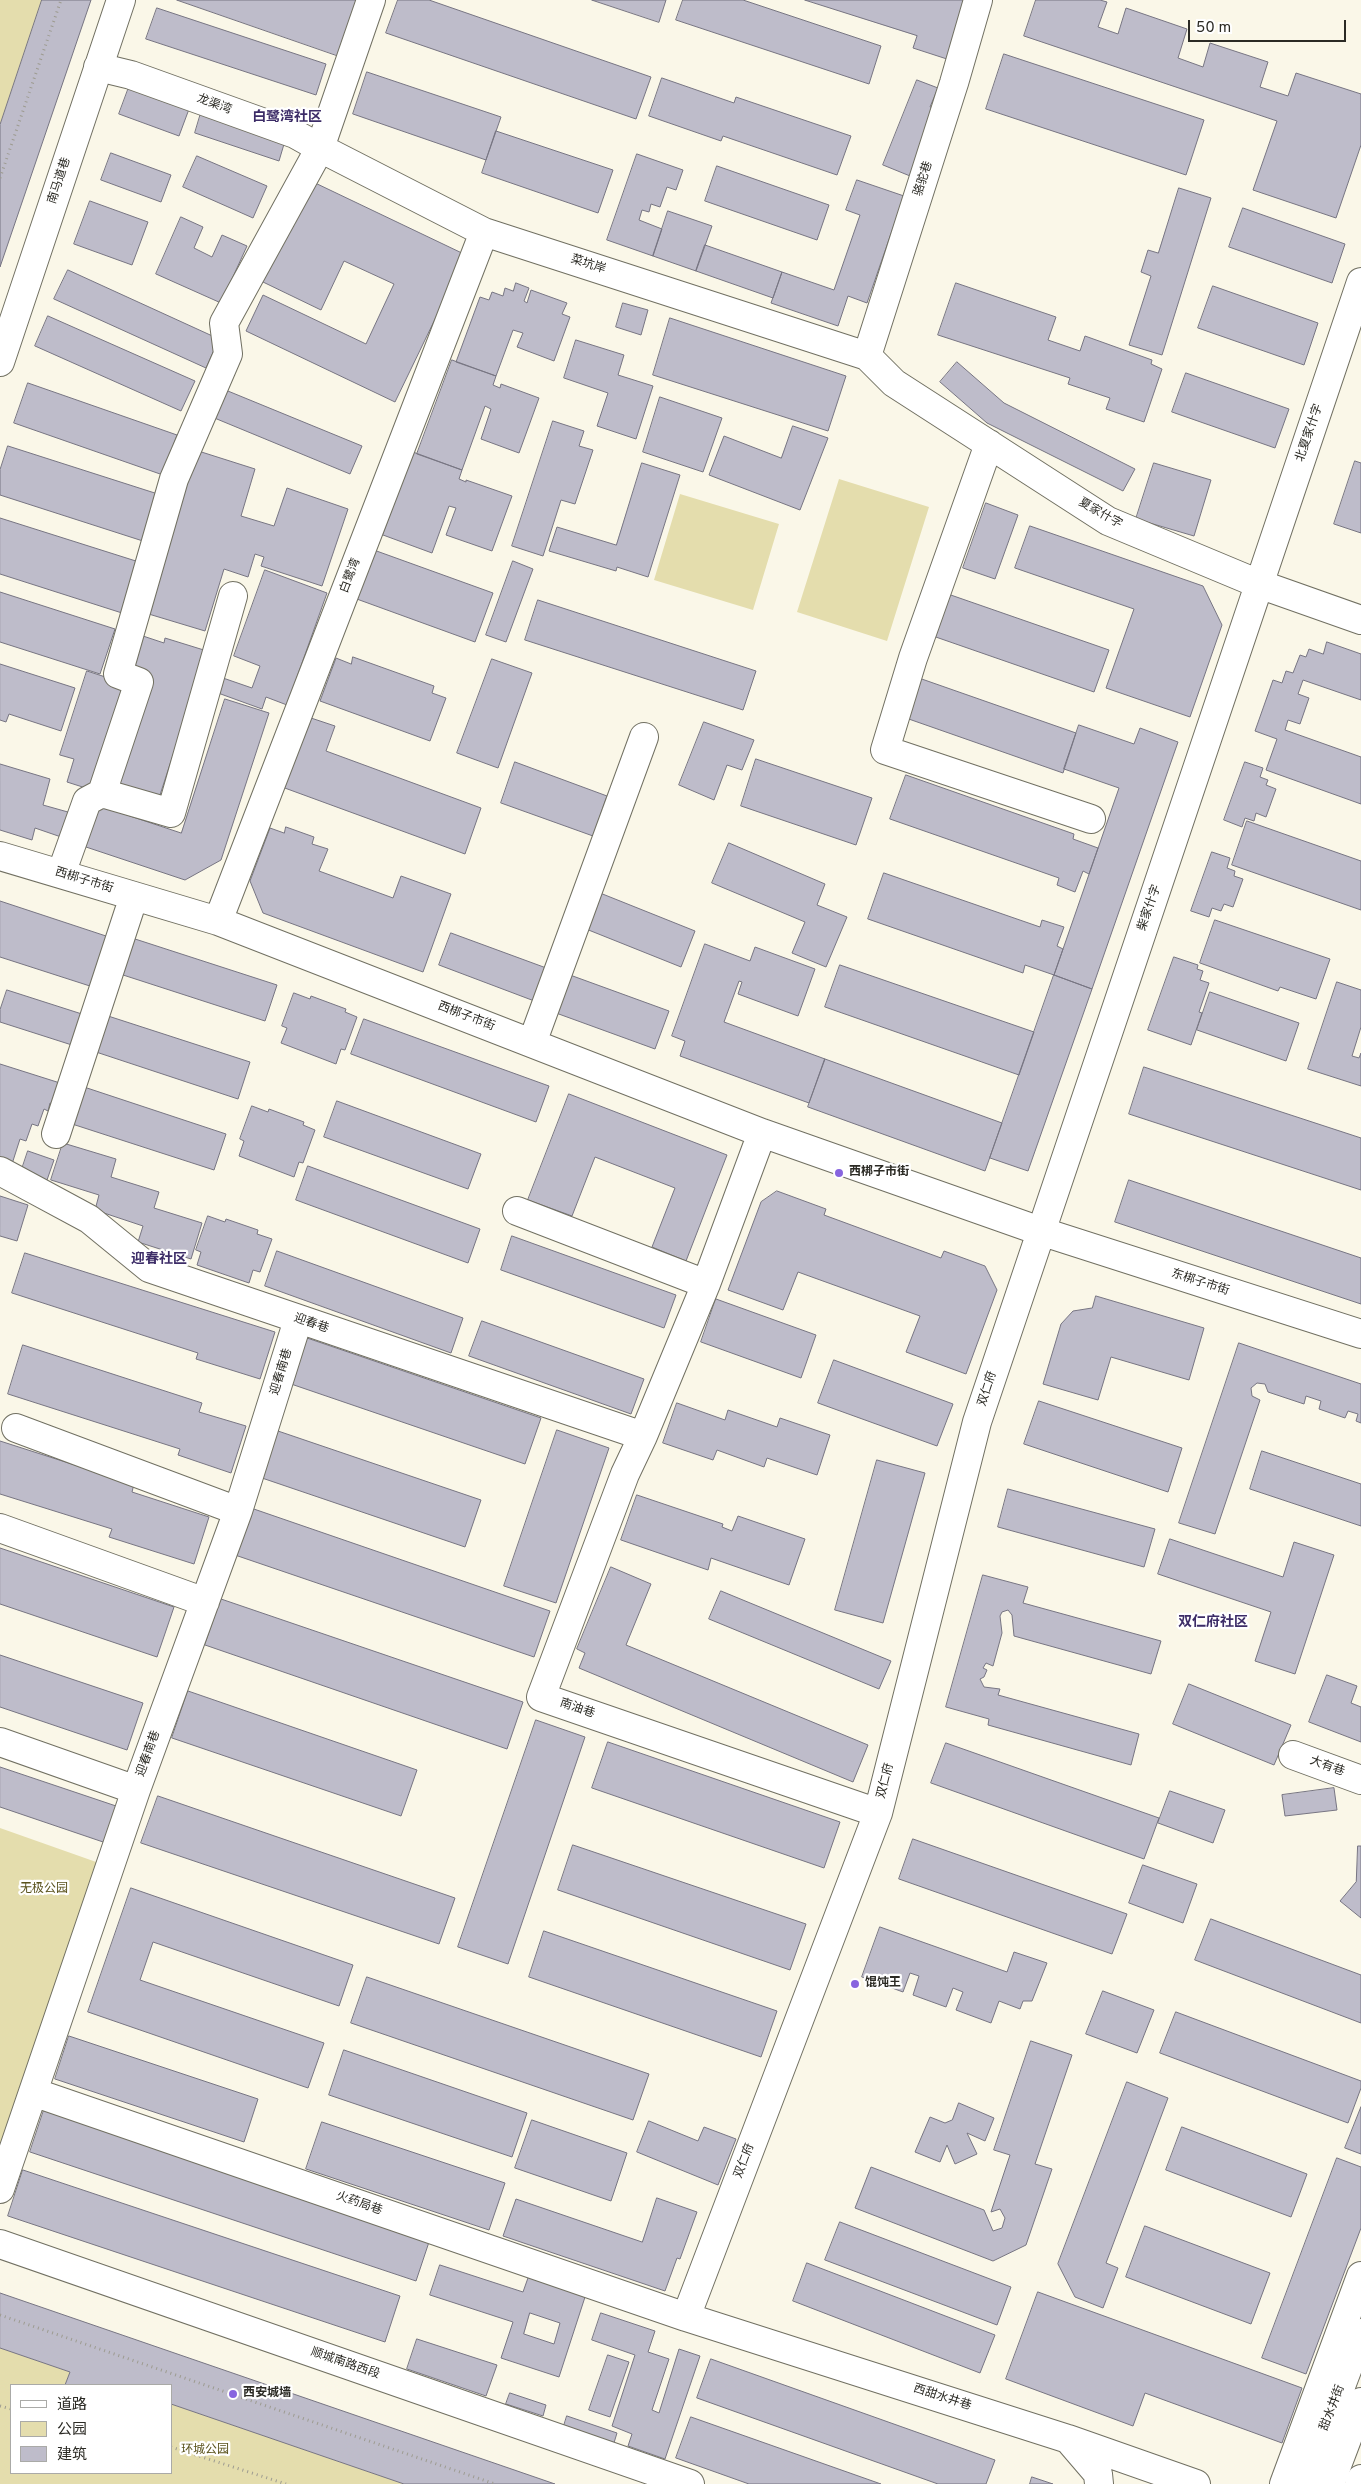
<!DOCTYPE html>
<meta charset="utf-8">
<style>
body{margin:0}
#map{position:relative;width:1361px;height:2484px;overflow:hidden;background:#faf7e8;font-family:Overpass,"Noto Sans SC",sans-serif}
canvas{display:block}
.legend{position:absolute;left:10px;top:2384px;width:162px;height:90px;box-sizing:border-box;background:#fff;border:1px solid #aaaaa7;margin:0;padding:6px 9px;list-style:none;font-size:15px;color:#2b2a24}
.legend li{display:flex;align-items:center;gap:10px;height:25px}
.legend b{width:25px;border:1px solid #aaaaa7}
.scale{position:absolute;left:1188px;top:20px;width:158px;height:22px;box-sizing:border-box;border:2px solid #2b2a24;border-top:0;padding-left:6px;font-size:15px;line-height:18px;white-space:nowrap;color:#2b2a24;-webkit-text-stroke:4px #fff;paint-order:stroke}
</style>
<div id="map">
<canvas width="1361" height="2484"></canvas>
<ul class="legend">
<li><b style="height:6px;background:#fff"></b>道路</li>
<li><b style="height:14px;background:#e4ddad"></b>公园</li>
<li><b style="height:14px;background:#bebcca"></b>建筑</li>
</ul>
<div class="scale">50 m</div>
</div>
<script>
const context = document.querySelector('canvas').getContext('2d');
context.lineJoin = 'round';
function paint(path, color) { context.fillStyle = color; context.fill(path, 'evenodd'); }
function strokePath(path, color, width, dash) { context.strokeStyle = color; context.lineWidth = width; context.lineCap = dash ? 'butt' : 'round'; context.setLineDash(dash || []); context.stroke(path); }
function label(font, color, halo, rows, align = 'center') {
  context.font = font + ' Overpass,"Noto Sans SC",sans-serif'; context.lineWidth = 4.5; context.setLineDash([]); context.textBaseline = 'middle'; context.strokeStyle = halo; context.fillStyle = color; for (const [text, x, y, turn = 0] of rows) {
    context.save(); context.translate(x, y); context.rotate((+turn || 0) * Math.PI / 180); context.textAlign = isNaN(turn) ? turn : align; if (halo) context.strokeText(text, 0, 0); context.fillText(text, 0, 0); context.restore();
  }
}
const green = new Path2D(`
 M0,0H42L0,125Z
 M839,479L929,507L887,641L797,612Z
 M680,494L779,524L753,610L654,580Z
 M0,1828L99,1863L0,2155Z
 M0,2348L70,2372L65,2385H11V2473H171V2404L404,2484H0Z`);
const building = new Path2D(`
 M42,0H91L0,267V125Z
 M177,0H358L339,56Z
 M398,0H429L651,77L636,119L386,33Z
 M592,0H666L659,22Z
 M683,0H743L881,46L869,84L676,20Z
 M805,0H970L950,60L913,48L917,36Z
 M1036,0H1100L1107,2L1098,27L1118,34L1126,8L1187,29L1178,58L1203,67L1210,43L1268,62L1260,87L1288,96L1296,73L1361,94V145L1336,218L1253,190L1277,121L1024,36Z
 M157,8L326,64L316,95L146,39Z
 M1004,54L1204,120L1186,175L986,109Z
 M367,72L501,117L486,160L353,114Z
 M662,78L734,103L736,97L851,136L837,175L723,136L721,141L649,116Z
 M132,79L192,101L179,136L119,114Z
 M917,80L938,88L930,107L941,111L915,178L883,165Z
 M203,106L287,134L279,161L195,133Z
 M496,131L613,170L598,213L482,173Z
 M111,153L171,175L161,202L101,180Z
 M637,154L683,170L676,190L667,187L660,207L651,204L649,212L642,210L639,220L662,229L653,256L607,240Z
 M197,156L267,186L253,218L183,187Z
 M717,166L829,205L817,240L705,201Z
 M857,180L904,196L867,303L848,296L838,326L771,303L782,272L834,290L860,215L846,210Z
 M311,181L466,255L395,402L246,331L263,295L366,344L394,284L344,261L321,310L263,282Z
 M1179,188L1211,198L1162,355L1129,345L1151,276L1141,272L1148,250L1158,253Z
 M90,201L148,222L132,265L74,244Z
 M1243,208L1345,244L1332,283L1229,247Z
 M668,211L712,226L696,271L653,256Z
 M181,217L203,227L194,248L212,257L222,235L247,246L221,303L156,274Z
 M705,245L782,272L773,298L696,271Z
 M68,270L219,339L206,368L54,299Z
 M516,283L529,288L524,301L527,303L531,290L567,303L562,314L570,317L554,361L517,347L523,333L513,330L496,376L456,362L480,297L489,300L492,292L503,296L505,288L513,291Z
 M956,283L1056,317L1048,340L1080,351L1085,336L1152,360L1151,364L1162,369L1144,422L1106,409L1110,398L1068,384L1070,378L938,335Z
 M1213,286L1318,323L1304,365L1198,328Z
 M623,303L648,310L641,335L616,327Z
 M48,316L195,381L181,411L35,346Z
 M670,318L846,376L828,431L653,375Z
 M576,340L624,355L618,375L653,386L636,439L597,426L608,393L564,378Z
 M452,360L496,376L493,385L500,388L501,384L539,398L519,453L481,439L491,409L485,406L462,470L417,454Z
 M957,362L1004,403L1135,469L1123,491L987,423L940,382Z
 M1186,373L1289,409L1275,448L1172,412Z
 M28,383L177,435L163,475L14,423Z
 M223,389L362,446L350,474L212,417Z
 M660,397L722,418L703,472L643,452Z
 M553,421L584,431L579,446L593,450L575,504L561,500L543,556L512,546Z
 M793,426L828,438L800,510L709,475L724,436L781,458Z
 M8,446L161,495L146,542L0,495V470Z
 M192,449L255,469L241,516L274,526L287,488L348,509L322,586L261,566L264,557L255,554L248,577L224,569L205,631L142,612Z
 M413,452L462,470L459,479L466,482V480L512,496L492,551L446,535L456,508L449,506L432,553L383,535Z
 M1355,461L1361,463V533L1334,524Z
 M642,463L680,475L648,577L617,567L616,571L549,551L557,527L616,545Z
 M1154,463L1211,480L1194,536L1136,519Z
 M986,503L1018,515L995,579L963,568Z
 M0,518L139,562L122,613L0,574Z
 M1030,526L1203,586L1222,625L1190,717L1106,688L1134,609L1015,568Z
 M371,549L493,593L475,642L354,598Z
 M513,561L533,569L506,642L486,635Z
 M265,570L327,593L287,705L266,697L262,709L218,693L223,678L252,688L260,666L234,656Z
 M0,592L115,629L100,674L0,642Z
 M945,593L1109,650L1094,692L930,635Z
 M538,600L756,671L743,710L525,640Z
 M143,636L164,643L165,638L207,651L158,801L116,787L131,674Z
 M1327,642L1361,654V700L1303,680L1298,694L1309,698L1300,724L1288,720L1285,730L1361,757V804L1266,770L1277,739L1255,731L1273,680L1282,683L1286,671L1293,673L1300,655L1306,657L1309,649L1323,654Z
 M353,657L434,686L432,693L446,698L430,741L320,701L336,658L351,664Z
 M492,659L532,673L498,768L457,753Z
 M0,664L75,688L61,731L9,714L6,722L0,720Z
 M87,671L127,684L92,790L67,782L74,759L60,755Z
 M916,677L1076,733L1063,773L903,717Z
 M225,699L269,713L221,860L185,880L83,846L97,805L181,833Z
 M308,717L335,726L326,751L481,808L465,854L282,787Z
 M704,722L754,740L742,770L727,765L714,800L679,785Z
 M1079,725L1134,744L1140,728L1178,742L1092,989L1054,975L1119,788L1064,769Z
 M756,759L872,798L856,845L741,806Z
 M515,762L607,796L593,836L501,803Z
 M1245,762L1263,768L1260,777L1268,780L1266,785L1276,789L1266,817L1256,813L1254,821L1245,818L1242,827L1224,820Z
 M0,764L50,779L43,805L75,814L67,839L35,828L32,840L0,830Z
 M906,775L1074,834L1073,839L1098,848L1089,874L1083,871L1075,892L1057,885L1059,878L890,819Z
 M1247,821L1361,861V910L1232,865Z
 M286,827L314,837L312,844L328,849L319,871L393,898L401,876L451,894L423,972L263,913L250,881L270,828L284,833Z
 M729,843L825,884L817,905L847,917L826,967L792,953L805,922L712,883Z
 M1212,852L1230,858L1227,868L1235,871L1234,876L1243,879L1233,907L1224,904L1221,911L1212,908L1209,917L1191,911Z
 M884,873L1040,927L1042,920L1064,927L1057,946L1063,949L1054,975L1025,965L1023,973L868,919Z
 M600,893L695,931L681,967L586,929Z
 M0,901L109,937L93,987L0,957Z
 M1215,920L1330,959L1316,999L1280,987L1278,991L1200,963Z
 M451,933L549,969L537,1002L439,965Z
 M132,938L277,985L265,1021L120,974Z
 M705,944L750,961L755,947L815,969L798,1016L738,994L742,982L739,981L724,1022L825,1059L809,1103L680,1056L685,1041L672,1036Z
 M1174,957L1198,965L1197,969L1203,971L1200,980L1209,983L1199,1012L1202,1013L1191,1045L1148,1030Z
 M840,965L1034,1032L1019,1075L825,1007Z
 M570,975L669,1011L655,1049L556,1013Z
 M1054,975L1092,989L1028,1171L990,1158Z
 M1337,982L1361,990V1027L1352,1056L1359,1058L1361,1053V1086L1308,1069Z
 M7,990L85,1015L75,1046L0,1022V1010Z
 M1210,992L1299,1023L1286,1061L1197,1030Z
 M294,993L310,999L311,996L346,1009L345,1012L357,1017L345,1050L341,1049L336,1064L281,1043L287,1028L282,1026Z
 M105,1015L250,1062L238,1099L93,1051Z
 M364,1019L549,1086L536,1122L351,1054Z
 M825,1059L1002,1123L985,1171L808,1107Z
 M0,1064L60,1083L53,1104L50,1103L48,1111L44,1109L38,1126L32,1124L26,1141L20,1139L12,1164L0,1160Z
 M1144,1067L1361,1138V1190L1129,1114Z
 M81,1086L226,1134L214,1170L69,1123Z
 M569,1094L727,1155L686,1261L652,1247L675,1188L595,1157L572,1216L528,1200Z
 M337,1101L481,1154L468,1189L324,1137Z
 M252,1106L268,1112L269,1109L304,1122L303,1125L315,1130L303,1163L299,1162L294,1177L239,1156L244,1141L240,1139Z
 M63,1143L116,1159L111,1177L159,1192L154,1208L202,1223L191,1259L138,1242L143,1226L95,1210L99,1195L51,1180Z
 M28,1151L54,1160L47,1180L21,1172Z
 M308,1166L480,1229L468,1263L296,1200Z
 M1129,1180L1361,1258V1304L1115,1222Z
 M777,1191L826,1209L824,1215L941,1258L944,1251L985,1266L997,1290L966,1374L906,1352L920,1316L798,1272L783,1310L728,1290L761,1202Z
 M0,1196L28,1205L17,1241L0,1236Z
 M208,1216L225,1222L226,1219L258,1230L257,1234L272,1239L260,1272L253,1270L249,1283L197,1265L201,1252L196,1250Z
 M512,1236L676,1295L664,1328L501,1270Z
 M277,1251L463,1318L451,1353L265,1286Z
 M25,1253L275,1332L260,1379L196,1359L198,1353L12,1293Z
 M1096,1296L1204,1328L1189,1380L1111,1357L1098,1400L1043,1384L1061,1324L1073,1311L1092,1308Z
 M716,1299L816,1335L801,1378L701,1342Z
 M482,1321L644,1379L631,1414L469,1356Z
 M307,1338L541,1418L525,1464L291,1384Z
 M1239,1343L1361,1384V1423L1356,1421L1358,1414L1348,1411L1345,1418L1319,1409L1321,1401L1306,1396L1304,1404L1268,1392L1265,1384L1257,1383L1251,1388L1252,1396L1260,1400L1215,1534L1179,1523Z
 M23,1345L202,1403L199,1412L246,1426L231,1473L178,1455L180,1449L8,1394Z
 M834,1360L953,1404L937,1446L818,1403Z
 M1039,1401L1182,1448L1168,1492L1024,1444Z
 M677,1403L725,1420L728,1410L777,1427L780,1418L830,1435L817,1475L767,1458L764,1467L717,1450L713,1460L663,1443Z
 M275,1430L481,1500L465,1547L259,1477Z
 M557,1430L609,1448L556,1603L504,1586Z
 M0,1441L134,1484L132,1492L209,1517L194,1564L109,1537L112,1529L0,1494Z
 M1262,1451L1361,1484V1526L1250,1489Z
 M877,1460L925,1473L883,1623L835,1610Z
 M1008,1489L1155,1529L1144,1567L998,1527Z
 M637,1495L723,1524L722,1527L732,1531L738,1516L805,1539L789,1585L711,1558L708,1570L621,1540Z
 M248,1507L550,1611L534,1657L232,1554Z
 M1170,1539L1283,1577L1294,1542L1334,1555L1295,1674L1255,1661L1271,1612L1158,1574Z
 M0,1548L174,1607L157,1657L0,1604Z
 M611,1567L651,1584L626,1645L868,1745L853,1782L579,1668L585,1653L577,1649Z
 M983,1575L1028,1587L1023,1603L1161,1641L1151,1674L1014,1636L1012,1615L1008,1610L1002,1612L1000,1616L1002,1633L993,1666L986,1663L983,1668L987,1670L984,1677L980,1679L984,1687L1000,1689L998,1695L1139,1734L1131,1765L988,1725L989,1719L946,1707Z
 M721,1591L891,1661L879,1689L709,1619Z
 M221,1599L523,1702L507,1749L205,1645Z
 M0,1655L143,1703L127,1750L0,1707Z
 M1327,1675L1357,1686L1351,1703L1361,1707V1742L1309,1722Z
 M1189,1684L1291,1725L1274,1765L1173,1724Z
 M188,1691L417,1770L401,1816L172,1738Z
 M536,1720L585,1737L508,1964L458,1947Z
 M608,1742L840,1822L824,1868L592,1788Z
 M946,1743L1159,1818L1144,1859L931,1783Z
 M0,1767L122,1808L109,1844L0,1807Z
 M1334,1788L1337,1810L1285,1816L1282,1795Z
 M1170,1791L1225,1810L1213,1843L1158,1823Z
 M158,1796L455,1898L439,1944L141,1843Z
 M913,1839L1127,1914L1112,1954L899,1879Z
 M573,1845L806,1924L790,1970L558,1890Z
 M1358,1846H1361V1918L1340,1901L1356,1882Z
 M1143,1865L1197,1884L1183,1923L1129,1903Z
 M131,1888L353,1965L339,2006L153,1942L140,1980L324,2043L308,2088L88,2012Z
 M1211,1919L1361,1975V2023L1195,1960Z
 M880,1927L1007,1972L1014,1952L1047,1963L1032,2001H1023L1020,2009L999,2001L991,2023L956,2010L963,1992L953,1988L946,2007L913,1995L919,1976L910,1973L903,1992L862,1977Z
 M544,1931L777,2011L761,2057L529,1977Z
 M367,1977L649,2074L633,2120L351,2023Z
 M1103,1991L1154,2010L1137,2053L1086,2034Z
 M1176,2012L1361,2081V2088L1348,2123L1160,2053Z
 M69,2036L258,2099L244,2142L55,2079Z
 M1031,2041L1072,2055L1035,2164L1052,2169L1026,2245L993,2261L855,2208L871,2167L984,2210L993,2231L1002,2228L1005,2218L1000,2209L991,2212L1010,2155L994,2150Z
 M344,2050L527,2113L512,2157L329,2095Z
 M1127,2082L1168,2098L1106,2263L1118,2268L1103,2308L1075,2297L1058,2264Z
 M959,2103L994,2118L985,2141L967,2133L977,2154L955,2164L947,2145L940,2162L915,2152L930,2117L945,2123L952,2120Z
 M45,2107L431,2236L416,2281L30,2152Z
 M1361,2107V2154L1345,2148Z
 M532,2120L627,2153L611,2201L515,2168Z
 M649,2121L698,2141L704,2127L736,2139L718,2185L637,2152Z
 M322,2122L505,2183L489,2230L306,2169Z
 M1182,2127L1307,2174L1291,2217L1166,2170Z
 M1337,2158L1361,2167V2228L1306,2374L1262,2358Z
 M23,2170L400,2296L385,2342L8,2216Z
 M657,2198L697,2212L680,2259L677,2258L665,2291L503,2236L516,2199L642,2242Z
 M840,2222L1011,2287L997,2325L825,2260Z
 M1145,2226L1270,2273L1251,2324L1126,2277Z
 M807,2263L995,2335L980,2373L793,2301Z
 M440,2265L523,2292L529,2275L586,2294L559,2377L501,2358L513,2322L430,2295ZM530,2313L560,2323L554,2344L524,2334Z
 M1038,2292L1302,2388L1282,2443L1145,2393L1133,2426L1006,2379Z
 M0,2293L555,2484H404L171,2404V2385H65L70,2372L0,2348Z
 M601,2313L655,2331L648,2352L669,2359L652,2410L659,2413L679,2349L700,2356L665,2459L628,2446L632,2434L612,2426L635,2355L592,2340Z
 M417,2339L497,2365L486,2396L407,2369Z
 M608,2355L629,2362L610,2417L589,2410Z
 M711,2359L995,2460L986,2484H938L697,2398Z
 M510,2393L546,2405L543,2416L506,2404Z
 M567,2416L617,2433L613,2446L563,2429Z
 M691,2417L881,2484H749L676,2458Z
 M1032,2477L1053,2484H1030Z`);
const path = new Path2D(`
 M0,178L61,0
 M0,2315L495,2484
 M0,2406L11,2409
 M171,2447L286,2484`);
const minor = new Path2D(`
 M98,67L131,75L295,134L320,148L371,0
 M867,356L954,83L978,0
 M0,362L121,0
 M989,444L913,658L885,750L1091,819
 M233,596L171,813L102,793L139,682L118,674L174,479L228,354L224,323L320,148L484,232L867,356L894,383L1108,521L1259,584L1361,620
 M0,856L218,921L762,1133L1040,1231L1361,1334
 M61,874L87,801L102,793
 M218,921L484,232
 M532,1043L644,737
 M762,1133L706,1284L643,1436L625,1474L541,1697L878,1813
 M56,1134L134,896
 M0,1171L89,1219L149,1268L643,1436
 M517,1211L706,1284
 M16,1428L238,1511
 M0,1528L205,1602
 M0,1742L136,1790
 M1293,1755L1361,1780
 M33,2092L686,2317L1068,2439L1196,2484
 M0,2189L136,1790L238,1511L298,1320
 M0,2244L690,2484
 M686,2317L878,1813L977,1422L1361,282
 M1068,2439L1098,2474L1099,2484
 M1284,2484L1361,2276
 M1359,2484L1361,2479`);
const major = new Path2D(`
 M1304,2484L1361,2333
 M1330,2484L1361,2402`);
const markers = [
 [839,1173,5,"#8764df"],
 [855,1984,5,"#8764df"],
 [233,2394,5,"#8764df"]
];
const streetNames = [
 ["龙渠湾",214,105,20],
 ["骆驼巷",924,179,-72],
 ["南马道巷",60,181,-72],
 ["菜坑岸",588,265,18],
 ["北夏家什字",1310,433,-71],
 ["夏家什字",1100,514,30],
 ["白鹭湾",351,576,-69],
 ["西梆子市街",84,881,17],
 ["柴家什字",1150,908,-71],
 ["西梆子市街",466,1017,21],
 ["东梆子市街",1200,1283,18],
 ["迎春巷",311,1324,19],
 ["迎春南巷",282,1372,-73],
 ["双仁府",988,1389,-72],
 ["南油巷",577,1709,19],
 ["迎春南巷",149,1754,-70],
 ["大有巷",1327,1767,20],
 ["双仁府",886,1781,-76],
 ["双仁府",745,2161,-69],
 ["火药局巷",359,2204,19],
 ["顺城南路西段",345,2364,19],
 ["西甜水井巷",942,2398,18],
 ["甜水井街",1333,2408,-69]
];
const poiNames = [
 ["西梆子市街",849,1173],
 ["馄饨王",865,1984],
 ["西安城墙",243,2394]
];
const parkNames = [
 ["无极公园",44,1890],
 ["环城公园",205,2451]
];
const neighbourhoodNames = [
 ["白鹭湾社区",287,118],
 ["迎春社区",159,1260],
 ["双仁府社区",1213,1623]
];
paint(green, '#e4ddad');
paint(building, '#bebcca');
strokePath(building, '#777582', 1);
strokePath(minor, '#717062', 30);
strokePath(major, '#717062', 30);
strokePath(path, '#9d9b90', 3, [1, 4]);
strokePath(minor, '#fff', 28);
strokePath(major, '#fff', 28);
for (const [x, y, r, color] of markers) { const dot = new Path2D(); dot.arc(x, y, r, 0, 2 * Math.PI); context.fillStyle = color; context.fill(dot); strokePath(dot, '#fff', 2); }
label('12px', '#2b2a24', '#fff', streetNames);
label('bold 12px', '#2b2a24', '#fff', poiNames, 'left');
label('12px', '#5a521c', '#fff', parkNames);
label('bold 14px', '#3c2c67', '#fff', neighbourhoodNames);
</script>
